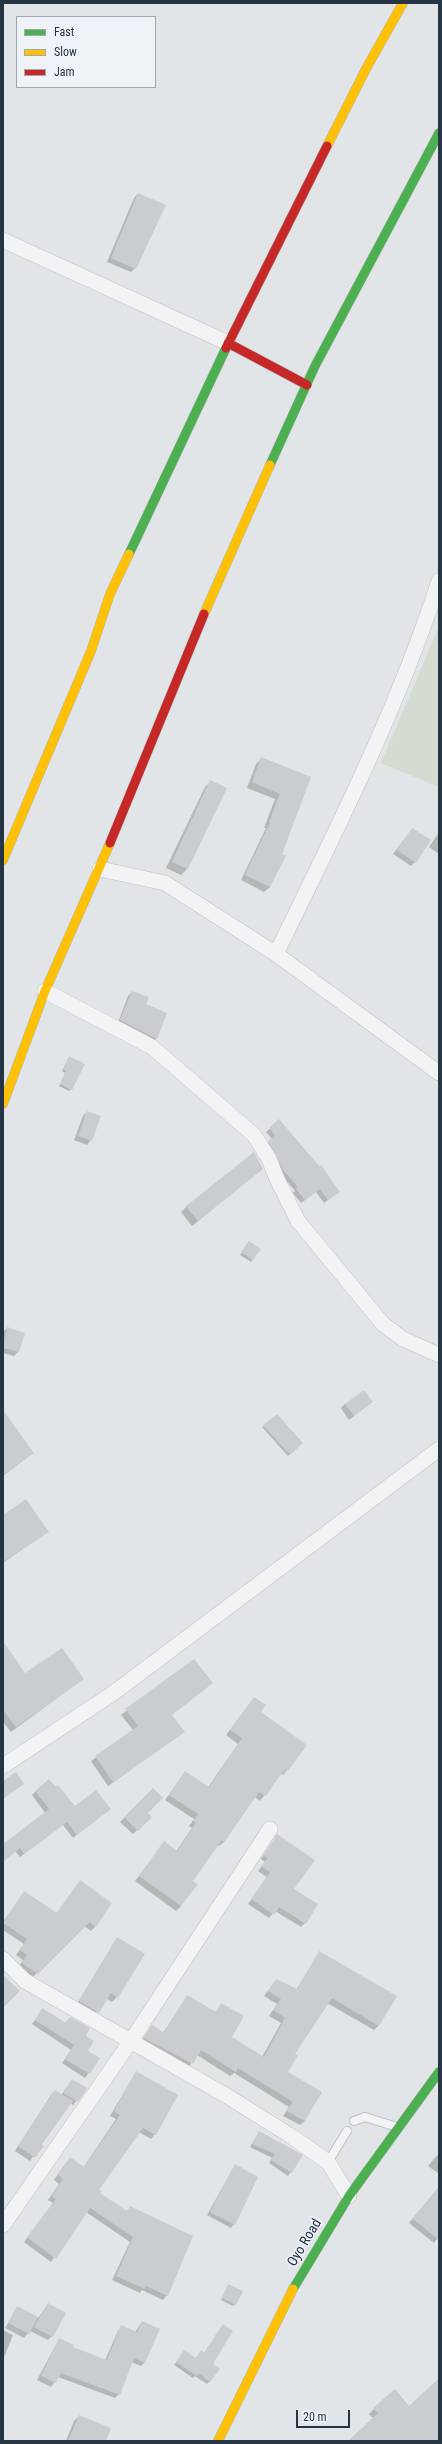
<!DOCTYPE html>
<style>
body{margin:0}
#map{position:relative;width:442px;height:2444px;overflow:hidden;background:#e2e5e7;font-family:"Roboto Condensed",sans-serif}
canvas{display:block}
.frame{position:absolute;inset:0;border:4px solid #263543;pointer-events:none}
.legend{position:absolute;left:16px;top:16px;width:140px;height:72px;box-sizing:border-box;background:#eff3f7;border:1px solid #9fa7af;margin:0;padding:5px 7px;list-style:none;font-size:12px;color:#263543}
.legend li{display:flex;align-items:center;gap:8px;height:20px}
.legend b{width:20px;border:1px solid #9fa7af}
.scale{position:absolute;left:296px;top:2410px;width:54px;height:18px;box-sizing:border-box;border:2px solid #263543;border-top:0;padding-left:5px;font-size:12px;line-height:14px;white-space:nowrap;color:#263543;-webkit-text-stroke:3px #eff3f7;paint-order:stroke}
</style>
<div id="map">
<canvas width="442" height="2444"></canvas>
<div class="frame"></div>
<ul class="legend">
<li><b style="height:5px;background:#4caf50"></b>Fast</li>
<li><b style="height:5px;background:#ffc107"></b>Slow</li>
<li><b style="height:5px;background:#c62828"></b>Jam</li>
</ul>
<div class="scale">20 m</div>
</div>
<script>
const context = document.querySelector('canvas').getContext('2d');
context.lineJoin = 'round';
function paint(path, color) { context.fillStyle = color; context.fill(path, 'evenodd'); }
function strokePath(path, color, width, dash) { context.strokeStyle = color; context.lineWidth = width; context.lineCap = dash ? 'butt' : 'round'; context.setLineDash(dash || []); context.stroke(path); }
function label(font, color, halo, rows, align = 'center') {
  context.font = font + ' "Roboto Condensed",sans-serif'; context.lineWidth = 3; context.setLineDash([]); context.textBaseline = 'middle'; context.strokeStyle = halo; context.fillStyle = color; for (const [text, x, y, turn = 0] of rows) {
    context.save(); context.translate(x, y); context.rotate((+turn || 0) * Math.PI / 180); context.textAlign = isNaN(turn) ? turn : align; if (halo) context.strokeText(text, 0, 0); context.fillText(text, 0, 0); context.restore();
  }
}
const green = new Path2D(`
 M439,626V787L381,763Z`);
const shadow = new Path2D(`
 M138,194L135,268L131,272L107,262L134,198Z
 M262,758L310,777L270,887L264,892L241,880L266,828H264L275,799L247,788L256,764Z
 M211,781L226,788L187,869L181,875L166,868L205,787Z
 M412,829L415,862L411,866L393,854Z
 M439,832V854L429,847Z
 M132,992L145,1005L166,1013L156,1039L152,1043L117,1025L128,996Z
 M68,1059L71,1089L69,1091L59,1086L65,1073L62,1071Z
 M87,1112L91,1140L87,1145L74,1140L83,1116Z
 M279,1121L339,1192L324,1203L316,1192L301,1203L293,1193L295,1191L280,1173L265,1145L272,1139L266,1132Z
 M262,1169L192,1226L181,1212L187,1206Z
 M248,1244L260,1249L251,1262L240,1255Z
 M7,1328L23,1333L18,1352L14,1356L3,1353V1332Z
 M372,1402L349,1420L341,1408L345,1404Z
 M3,1412L33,1453L3,1476Z
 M264,1426L302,1443L288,1456L262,1427Z
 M3,1516L47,1532L3,1563Z
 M3,1643L24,1674L83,1679L11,1732L3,1722Z
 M194,1660L212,1683L171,1715L184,1732L108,1786L91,1761L133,1730L121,1715Z
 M254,1698L287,1770L283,1775L281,1774L260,1801L255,1797L224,1842L219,1846L217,1845L192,1881L181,1906L176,1911L135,1881L164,1843L176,1851L192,1828L189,1826L194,1819L165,1800L185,1772L208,1787L238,1744L226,1735Z
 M153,1789L147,1813L151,1817L133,1834L120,1822Z
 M36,1791L75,1807L105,1813L73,1838L63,1825L20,1857L15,1851L3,1861V1845L45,1813L32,1795Z
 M277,1836L305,1923L301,1927L275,1911L269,1918L248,1904L267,1877L258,1871L265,1862L261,1859Z
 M80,1881L95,1927L91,1931L84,1926L32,1978L18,1968L23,1960L16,1955L24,1944L3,1930V1922L24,1892L56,1914Z
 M117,1938V1997L112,2002L107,1999L93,2017L75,2007Z
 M320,1952L379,2025L374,2030L327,2003L294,2054L286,2072L305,2121L300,2125L283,2116L289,2107L234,2073L230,2076L197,2055L188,2068L140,2043L152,2026L163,2033L187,1996L215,2013L222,2005L231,2037L262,2057L281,2023L269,2016L277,2004L264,1996L276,1980L296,1990Z
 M43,2009L65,2023L70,2018L84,2036L87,2051L98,2059L85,2078L62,2063L71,2050L32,2024Z
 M136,2072L155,2134L151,2139L139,2132L98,2190L99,2193L126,2212L131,2207L167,2295L163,2300L142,2290L140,2293L112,2280L130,2242L86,2212L51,2262L24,2242L53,2203L48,2200L59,2184L54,2180L66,2163L70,2158L83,2168L116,2119L110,2116Z
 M72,2080L86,2089L73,2105L70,2103L30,2161L15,2151L51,2095L55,2091L61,2095Z
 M259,2132L291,2172L288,2176L269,2163L272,2158L250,2147Z
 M439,2153V2172L438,2173L428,2166Z
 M235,2165L234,2224L231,2228L207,2215Z
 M439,2187V2237L434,2243L409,2223Z
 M227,2287L235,2304L233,2306L221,2300Z
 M48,2304L52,2336L48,2340L30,2331L24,2338L5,2328L18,2307L38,2318Z
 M142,2322L145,2362L141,2366L131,2362L119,2394L115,2398L58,2377L51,2387L37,2380L59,2339L72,2347L105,2360L118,2331L122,2327L135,2332Z
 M220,2329L210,2381L207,2384L195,2376L193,2378L174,2365L184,2351L195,2359L201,2352L204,2353Z
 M3,2330L13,2335L3,2360Z
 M439,2379V2441H349L374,2419L369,2414L374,2409L409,2407Z
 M79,2416L105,2441H66L74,2421Z`);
const building = new Path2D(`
 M138,193L166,205L136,269L111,258Z
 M261,757L311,777L282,854L286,856L270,887L245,875L270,823L269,822L280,794L252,782Z
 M210,780L227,788L188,869L172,862Z
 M412,828L431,840L416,863L397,850Z
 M132,991L149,997L146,1004L167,1013L157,1039L120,1020Z
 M69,1056L85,1064L72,1090L60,1084L66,1071L63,1069Z
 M87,1111L101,1116L92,1141L78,1136Z
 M279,1119L319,1166L321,1165L340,1192L328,1200L320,1189L305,1200L296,1189L298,1187L283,1170L268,1141L275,1135L269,1128Z
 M254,1152L263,1169L198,1221L186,1206Z
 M249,1241L261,1249L253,1260L241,1252Z
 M7,1327L25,1333L19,1352L3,1348Z
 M364,1390L373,1402L354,1416L345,1404Z
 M3,1410L34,1453L3,1475Z
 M277,1414L303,1443L290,1455L263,1425Z
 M26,1499L49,1532L3,1562V1515Z
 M3,1641L25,1673L62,1648L84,1679L16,1727L3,1710Z
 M194,1659L213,1683L172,1715L185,1732L113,1782L95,1756L138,1726L125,1709Z
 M254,1697L266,1705L261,1712L307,1745L288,1771L286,1769L278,1778L266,1796L259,1792L224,1842L222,1840L193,1881L198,1884L181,1906L139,1876L164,1841L177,1851L196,1823L193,1821L198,1814L169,1795L185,1771L209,1787L242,1738L230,1730Z
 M16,1772L24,1784L3,1799V1781Z
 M49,1779L56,1787L58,1785L75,1806L96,1790L111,1809L77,1835L67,1822L24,1854L20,1848L3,1862V1844L49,1809L35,1791Z
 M153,1788L163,1798L148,1813L152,1817L138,1831L124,1817Z
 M277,1834L315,1860L294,1889L318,1904L306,1924L279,1907L274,1915L251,1899L270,1872L261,1866L268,1858L264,1855Z
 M80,1880L112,1903L96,1927L90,1922L38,1974L22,1963L27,1955L20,1950L27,1939L3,1923L24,1891L57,1913Z
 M117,1937L145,1954L118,1998L111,1993L99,2013L79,2001Z
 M319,1951L397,1996L379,2026L332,1998L295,2054L298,2055L288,2072L322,2092L305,2121L287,2111L293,2102L238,2068L236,2072L201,2050L193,2064L144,2038L152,2025L164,2033L187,1995L216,2012L221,2003L244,2016L232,2037L264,2057L285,2018L273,2010L281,1999L268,1991L276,1979L297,1989Z
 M3,1975L20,1991L3,2008Z
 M42,2008L66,2023L70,2017L90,2028L86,2036L94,2041L88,2051L100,2058L90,2074L65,2059L74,2045L35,2020Z
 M136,2071L178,2095L156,2135L143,2128L99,2190L102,2191L100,2193L127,2211L130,2206L193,2236L168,2296L146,2286L145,2289L116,2276L133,2237L90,2208L56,2259L27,2237L56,2199L52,2196L63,2179L58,2175L70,2157L84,2167L120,2115L114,2111Z
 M72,2079L87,2088L78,2102L63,2093Z
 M55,2090L73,2101L42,2144L44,2146L35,2158L18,2146Z
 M259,2131L303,2155L292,2173L271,2160L275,2154L252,2144Z
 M235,2164L258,2177L235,2225L210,2212Z
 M439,2186V2240L413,2219Z
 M228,2284L243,2291L236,2305L222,2298Z
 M48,2303L66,2313L53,2337L34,2327Z
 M17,2306L38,2317L29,2334L8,2323Z
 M142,2321L160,2329L145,2363L134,2358L120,2395L61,2373L56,2383L41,2376L59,2338L74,2345L73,2347L107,2360L121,2325L137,2332Z
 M223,2324L233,2331L213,2364L220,2369L210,2382L198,2373L197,2376L176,2362L184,2350L196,2358L201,2350L204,2353Z
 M439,2378V2441H348L378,2413L373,2408L395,2389L409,2406Z
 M79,2415L111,2428L106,2441H68Z`);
const lane = new Path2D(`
 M354,2121L365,2117L397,2127
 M328,2162L347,2131`);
const street = new Path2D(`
 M3,240L228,343
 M100,869L165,883L276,954L439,1073
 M276,954C335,833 398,708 439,581
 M45,991L152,1047L254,1135L269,1159L277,1179L298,1221L383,1324L403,1339L439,1355
 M3,1766L112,1694L439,1449
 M3,1959L25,1981L227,2096L291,2136L328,2162L349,2196
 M3,2225L131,2041L270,1829`);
const fast = new Path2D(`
 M270,465L315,366L439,133
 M129,554L226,348
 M293,2289L349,2196L439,2072`);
const slow = new Path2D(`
 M327,146L367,67L403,3
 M204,614L270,465
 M3,860L91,651L110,594L129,554
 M3,1104L45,991L110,843
 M218,2441L293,2289`);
const jam = new Path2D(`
 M228,343L307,385
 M226,348L327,146
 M110,843L204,614`);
const streetNames = [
 ["Oyo Road",305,2243,-59]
];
paint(green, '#d4dcd1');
paint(shadow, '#0003');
paint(building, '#cacdd0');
strokePath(lane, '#c0c3c5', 10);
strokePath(street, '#c0c3c5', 16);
strokePath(fast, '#b4b8bc', 10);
strokePath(slow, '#b4b8bc', 10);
strokePath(jam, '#b4b8bc', 10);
strokePath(lane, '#f1f3f4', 8);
strokePath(street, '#f1f3f4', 15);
strokePath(fast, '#4caf50', 9);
strokePath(slow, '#ffc107', 9);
strokePath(jam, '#c62828', 9);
label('14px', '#263543', '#eff3f7', streetNames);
</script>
